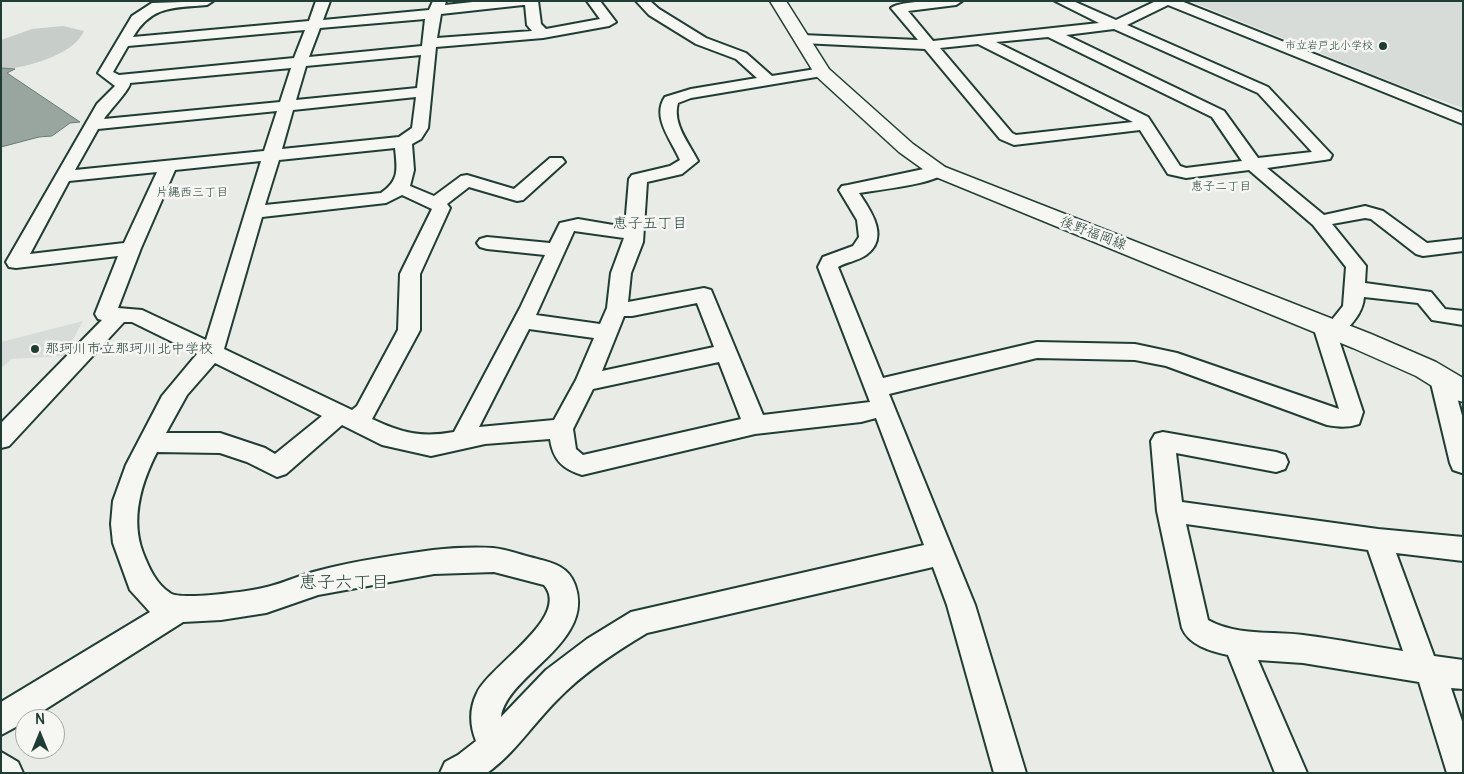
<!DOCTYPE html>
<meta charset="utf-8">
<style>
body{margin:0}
#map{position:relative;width:1464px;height:774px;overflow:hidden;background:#e9ebe7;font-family:Pangolin,sans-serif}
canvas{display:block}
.frame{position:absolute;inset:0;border:2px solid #1f3d34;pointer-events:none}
.north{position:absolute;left:15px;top:709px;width:50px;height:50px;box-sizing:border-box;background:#f6f6f2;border:1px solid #a0aca6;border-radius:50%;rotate:0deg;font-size:14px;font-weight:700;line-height:20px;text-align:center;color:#1f3d34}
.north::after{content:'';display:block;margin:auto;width:18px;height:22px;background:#1f3d34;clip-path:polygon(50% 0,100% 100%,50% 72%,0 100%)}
</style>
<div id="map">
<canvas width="1464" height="774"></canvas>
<div class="frame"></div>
<div class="north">N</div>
</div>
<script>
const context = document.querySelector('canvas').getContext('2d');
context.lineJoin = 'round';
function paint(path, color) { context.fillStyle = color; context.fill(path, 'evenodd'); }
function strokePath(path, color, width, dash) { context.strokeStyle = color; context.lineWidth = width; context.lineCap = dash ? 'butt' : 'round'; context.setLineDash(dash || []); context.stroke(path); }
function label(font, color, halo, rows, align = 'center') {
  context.font = font + ' Pangolin,"Klee One",sans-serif'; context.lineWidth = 5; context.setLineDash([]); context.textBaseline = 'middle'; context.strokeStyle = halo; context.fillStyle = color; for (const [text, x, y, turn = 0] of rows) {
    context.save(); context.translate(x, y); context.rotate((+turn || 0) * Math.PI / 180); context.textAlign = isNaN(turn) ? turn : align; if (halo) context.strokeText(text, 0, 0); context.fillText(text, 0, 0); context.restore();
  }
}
const built = new Path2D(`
 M1190,1H1463V108L1415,91Z
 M83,321L64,356L12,359L1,368V342Z`);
const green = new Path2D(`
 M63,26L84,31C73,56 26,67 1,70V40L32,29Z`);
const water = new Path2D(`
 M1,68L15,69L7,73L80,122L70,123L52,136L39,137L1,147Z`);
const minor = new Path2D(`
 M213,1L207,5C174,8 152,5 133,37L309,21L316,1H330L323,20L429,10L433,1H446L445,5L482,1H538L541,24L546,29L600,19L587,1H600L616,22L609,26L543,38L436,47L428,128L421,139L412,144L414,170L410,186L434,196L461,176L467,175L514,189L550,158H562L565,162L523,200L517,201L469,187L447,204L450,208L420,274V330L372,419C402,433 421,438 454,432L520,308L545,255L487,249L480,247L477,243L480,239L487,237L550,243L560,223L578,219L625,227L629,179L632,175L670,166L680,160C672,141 651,117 665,97L691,89L757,78L736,59L696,44L649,15L636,1H650L659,9L706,38L746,53L772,76L822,68L829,72L822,76L691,98L678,103C672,124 689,143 698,161L682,174L647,182L643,242L631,273L628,302L704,288L711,290L763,415L870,402L818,267L823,257L853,246L859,237L857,220L839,190L842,186L848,185L938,166L944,167L947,171C938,184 876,190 859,193C871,211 890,238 866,255C858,261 846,262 838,267L883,378L1037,342L1135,344L1177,353L1339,409L1313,326L1317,321L1324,319L1331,321L1343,306L1346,267L1313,225L1249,170L1186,178L1168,174L1140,130L1014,145L1000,139L925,49L802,43L795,39L802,35L918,40L891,8C900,0 948,1 962,1L956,5L908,11L933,41L1099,23L1055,1H1073L1116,20L1156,1H1181L1463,113V124L1168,5L1127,25L1268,87L1332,155L1330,159L1324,160L1267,168L1324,215L1365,206L1383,211L1427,243L1463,239V251L1423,256L1416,254L1371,219L1365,218L1332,224L1366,266L1365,283L1431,292L1445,309L1463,311V325L1432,320L1418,303L1364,297C1363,313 1352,323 1342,335L1338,337L1363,412L1359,424C1347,428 1339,427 1327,425L1166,366L1135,360L1037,358L889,394L975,605L1026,773H994L947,605L933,567L647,633C615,652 583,673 557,700C533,724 515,753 487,773H440L445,762L458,755L476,741C470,726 469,709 477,693C490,665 572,617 544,585L494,572L434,574L318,595L266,613L221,620L183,622L30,719H25V722L1,735V702L150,612L130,590L113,543L111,524L113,501L126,465L162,396L197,354L132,322H124L9,446L1,448V423L102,320L98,319L95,314L118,256L16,268L9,267L6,262L97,104L115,86L98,73L132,16L152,3ZM523,5H525L527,25L532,31L437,38L441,14ZM425,19L422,46L309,57L320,28ZM1114,29L1258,93L1312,152L1258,158L1224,111L1066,35ZM305,30L294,58L119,75L113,72L128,46ZM1048,37L1212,117L1242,161L1186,168L1180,166L1148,117L996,42ZM978,44L1133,122L1016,135L1012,133L940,48ZM421,55L417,88L296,100L306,66ZM291,68L280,102L104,119C109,111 131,88 130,83ZM416,97L412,128L399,137L282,149L293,110ZM277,111L264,151L75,170L98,129ZM395,148C397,169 400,180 381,193L265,205L279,160ZM261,161L206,340L142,310L118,308L141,248L175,170ZM157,172L124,243L30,254L69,181ZM402,195L432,209L400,274L398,330L357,406L352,410L224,349L262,217L386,203ZM574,231L624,238L611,273L607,308L600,324L536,315ZM697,303L714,347L602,371L624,316H632ZM529,329L594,338L576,380L554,420L479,427ZM719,362L741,419L583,455L576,449L573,429L593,389ZM215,363L322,416L275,454L265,448L220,433H166L187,395ZM876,418L924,545L631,612L587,639L546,670L501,717C506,675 596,643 575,585C568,564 548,562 530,557C518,554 505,549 493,548C474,547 451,548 433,550C396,555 353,561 317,571C300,575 284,583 267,587C252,591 181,601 170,593C156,584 149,568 143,553C130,519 141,483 157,452L220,453L247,462L277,477L286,474L342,425L382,445L431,456L485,444L550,439C553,460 563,469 582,475L755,434L861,422Z
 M1441,371L1449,373L1452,379L1463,419L1462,473L1453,470L1450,463L1430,379L1433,373Z
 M1163,432L1276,452L1285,455L1288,462L1285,469L1276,472L1176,453L1182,502L1378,529L1463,537V561L1396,553L1434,656L1463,660V689L1451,688L1463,724V773H1447L1419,682L1303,663L1258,660L1307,773H1275L1228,655C1210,651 1189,645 1182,628L1157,511L1151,441L1155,434ZM1186,524L1368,550L1403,651C1370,646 1337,639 1303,635C1272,631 1236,636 1208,620Z
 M1,752L18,762L23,773H1Z`);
const major = new Path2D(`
 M770,1H786L829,69L913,144L945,167L1371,334L1436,362L1463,378V402L1453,399L1416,376L1353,348L931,175L899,152L816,76Z`);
const markers = [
 [1383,46,5,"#1f3d34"],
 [35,349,5,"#1f3d34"]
];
const farPoinames = [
 ["市立岩戸北小学校",1373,46]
];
const farNeighbourhoodnames = [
 ["恵子二丁目",1221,187],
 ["片縄西三丁目",192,193]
];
const streetNames = [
 ["後野福岡線",1093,234,21]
];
const poiNames = [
 ["那珂川市立那珂川北中学校",45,349]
];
const neighbourhoodNames = [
 ["恵子五丁目",650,224]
];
const nearNeighbourhoodnames = [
 ["恵子六丁目",344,583]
];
paint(built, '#d8dcd8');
paint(green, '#c7cec9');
paint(water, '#99a6a0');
strokePath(water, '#687c75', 1);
strokePath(minor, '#1f3d34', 4);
strokePath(major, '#1f3d34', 3);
paint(minor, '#f6f6f2');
paint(major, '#f6f6f2');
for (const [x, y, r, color] of markers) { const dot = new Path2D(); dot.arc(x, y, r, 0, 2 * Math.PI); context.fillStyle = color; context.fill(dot); strokePath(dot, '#f6f6f2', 2); }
label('11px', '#1f3d34', '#f6f6f2', farPoinames, 'right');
label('12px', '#1f3d34', '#f6f6f2', farNeighbourhoodnames);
label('14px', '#1f3d34', '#f6f6f2', streetNames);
label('14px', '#1f3d34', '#f6f6f2', poiNames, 'left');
label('15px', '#1f3d34', '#f6f6f2', neighbourhoodNames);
label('18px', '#1f3d34', '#f6f6f2', nearNeighbourhoodnames);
</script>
